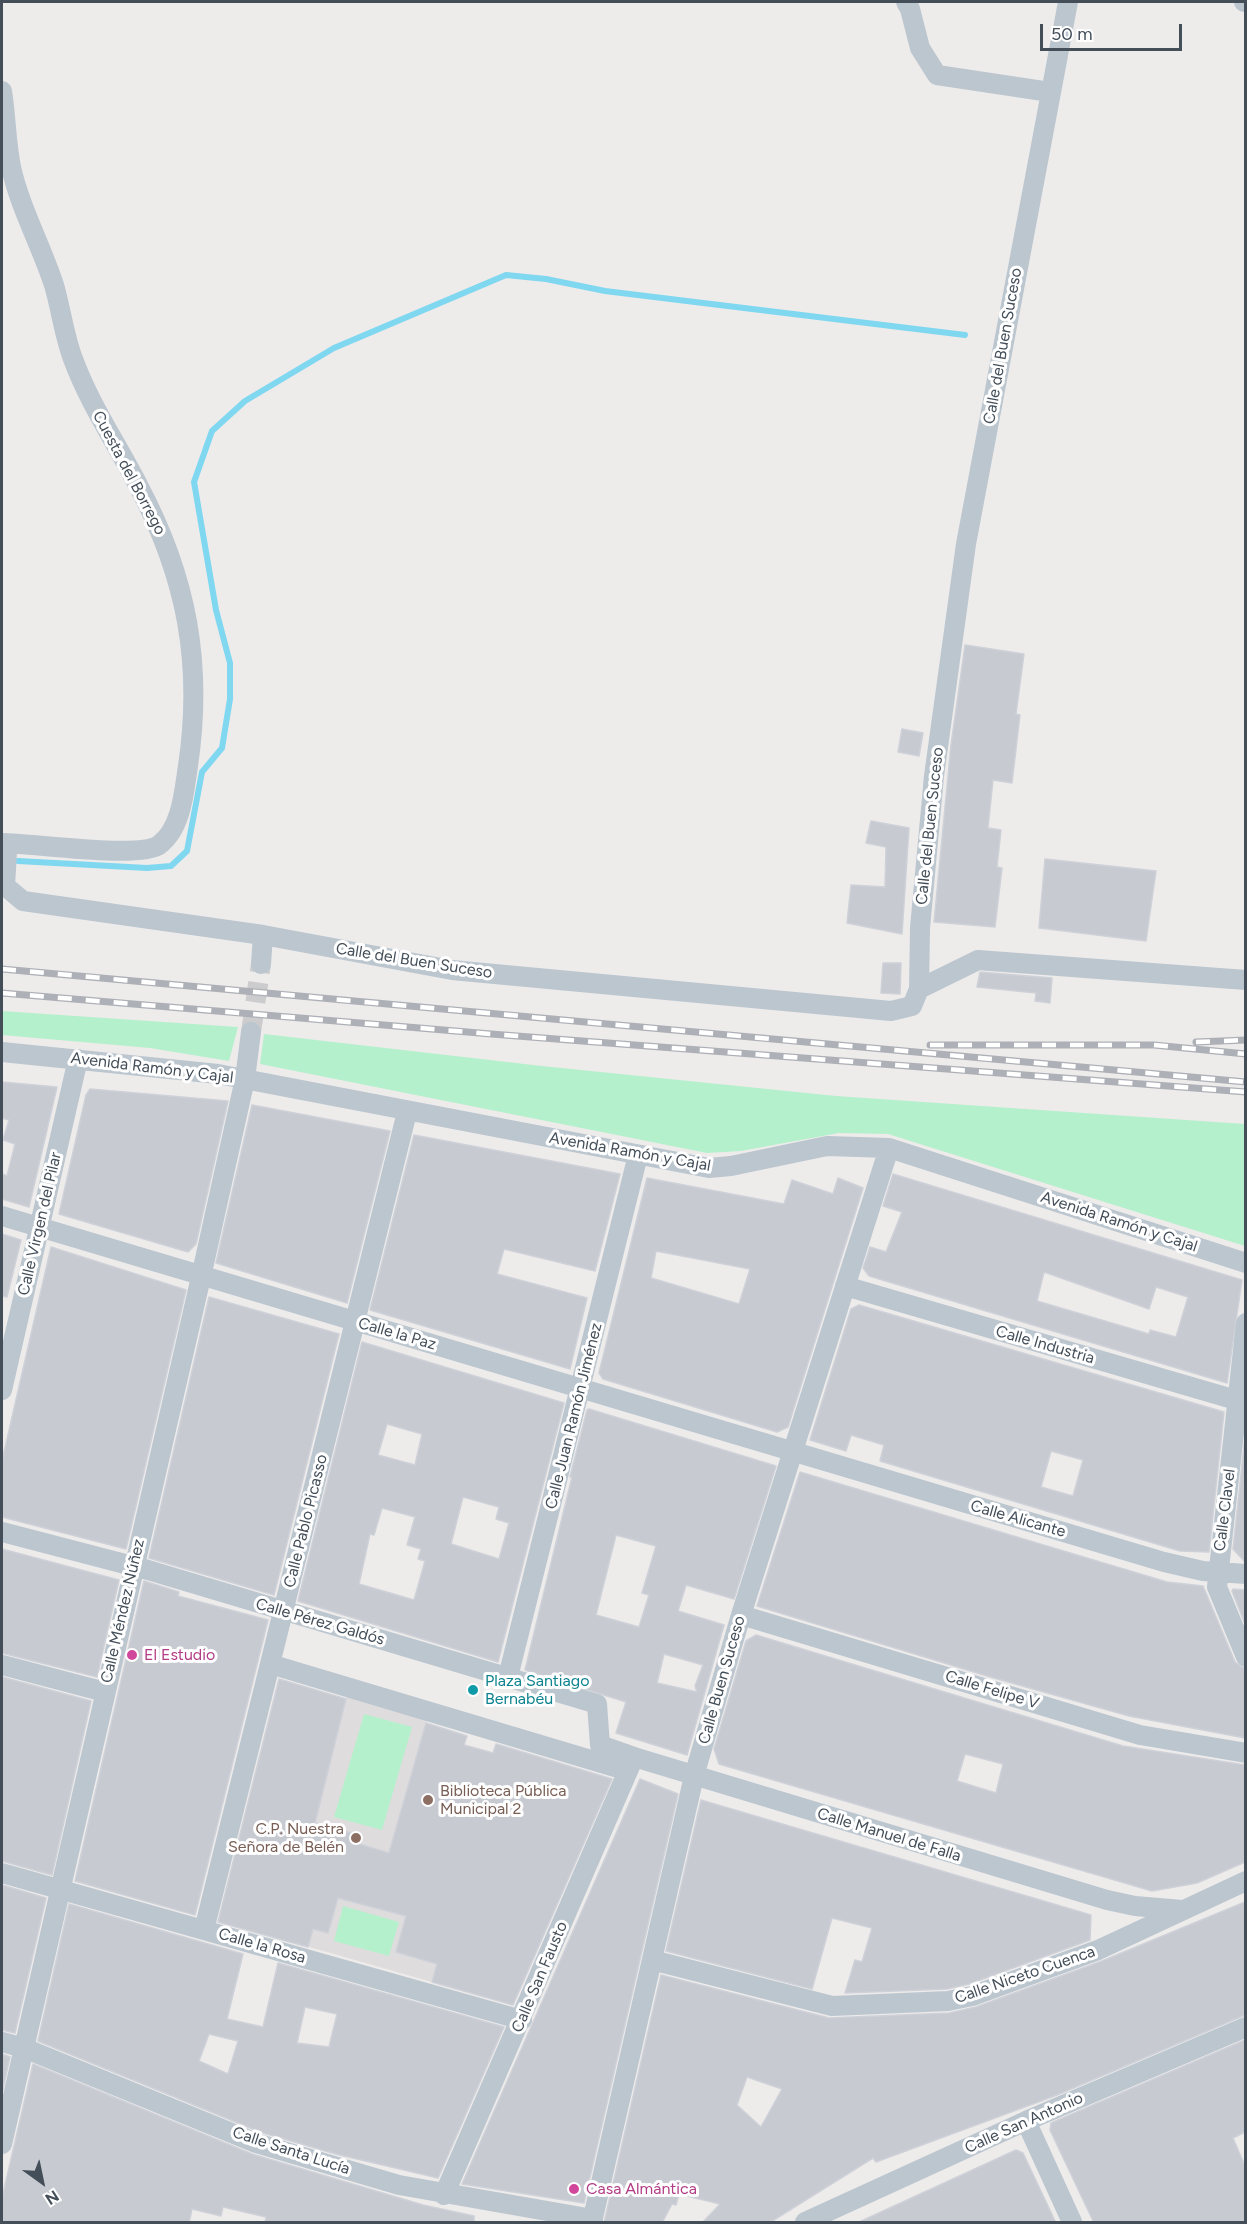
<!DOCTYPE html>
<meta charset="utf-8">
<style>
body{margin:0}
#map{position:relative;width:1247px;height:2224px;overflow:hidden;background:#eeebeb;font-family:Figtree,sans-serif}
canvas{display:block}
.frame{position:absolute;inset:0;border:3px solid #434e59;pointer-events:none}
.north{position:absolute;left:12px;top:2152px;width:60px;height:60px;-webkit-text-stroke:4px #fff;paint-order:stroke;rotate:147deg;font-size:16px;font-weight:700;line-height:24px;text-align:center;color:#434e59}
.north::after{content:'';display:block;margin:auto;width:21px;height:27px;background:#434e59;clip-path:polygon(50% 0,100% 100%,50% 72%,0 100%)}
.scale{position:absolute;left:1040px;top:24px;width:142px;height:27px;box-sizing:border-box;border:3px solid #434e59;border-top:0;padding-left:8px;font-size:18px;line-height:21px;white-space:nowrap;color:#434e59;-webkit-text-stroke:4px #fff;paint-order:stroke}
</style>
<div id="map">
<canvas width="1247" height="2224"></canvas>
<div class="frame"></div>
<div class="north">N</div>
<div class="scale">50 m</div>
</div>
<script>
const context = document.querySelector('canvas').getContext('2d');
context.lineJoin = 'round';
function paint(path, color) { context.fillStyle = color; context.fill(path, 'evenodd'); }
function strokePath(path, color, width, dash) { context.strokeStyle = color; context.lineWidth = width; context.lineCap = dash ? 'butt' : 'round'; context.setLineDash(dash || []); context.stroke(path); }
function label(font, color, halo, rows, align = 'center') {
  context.font = font + ' Figtree,sans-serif'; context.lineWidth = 6; context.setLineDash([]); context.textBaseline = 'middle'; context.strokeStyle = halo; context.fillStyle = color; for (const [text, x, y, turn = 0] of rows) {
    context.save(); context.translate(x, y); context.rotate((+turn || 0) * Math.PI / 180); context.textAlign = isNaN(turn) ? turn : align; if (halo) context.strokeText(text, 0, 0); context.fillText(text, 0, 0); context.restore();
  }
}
const education = new Path2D(`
 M347,1695L427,1719L395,1832L402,1834L450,1918L432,1982L285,1940Z`);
const green = new Path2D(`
 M2,1011L238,1027L229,1061L150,1048L2,1035Z
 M264,1034L542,1066L836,1096L1245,1124V1246L888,1134L839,1133L741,1151L707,1153L260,1064Z
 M364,1714L412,1727L382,1830L334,1817Z
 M343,1906L399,1922L389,1956L334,1941Z`);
const stream = new Path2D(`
 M18,861L147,868L171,866L187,851L202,772L222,748L230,699V663L216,610L194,482L212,431L245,401L334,348L506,275L546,279L605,291L965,335`);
const building = new Path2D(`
 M965,645L1024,654L1016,714L1020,715L1012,783L993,780L988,828L1001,830L997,867L1002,868L995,927L934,922L951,745Z
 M902,729L923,733L919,756L898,752Z
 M871,821L909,828L902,934L847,923L851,885L885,887L886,847L866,843Z
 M1045,859L1156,871L1146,941L1039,928Z
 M883,963H901L900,994L881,993Z
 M980,972L1052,978L1050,1003L1035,1001L1036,993L977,987Z
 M2,1082L57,1087L29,1207L2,1199V1174L7,1176L15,1144L3,1140L9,1120L2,1118Z
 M90,1089L228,1101L196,1244L188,1252L59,1214L86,1095Z
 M252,1105L390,1131L347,1303L216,1263Z
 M414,1135L620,1174L595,1271L504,1249L497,1274L587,1298L570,1369L370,1310Z
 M893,1174L1242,1280L1227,1383L869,1276L863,1268L870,1247L886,1252L902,1212L883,1206ZM1044,1272L1149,1309L1156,1287L1188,1297L1176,1337L1150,1330L1149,1334L1037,1301Z
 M647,1178L784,1204L792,1180L833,1194L838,1178L863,1188L788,1427L777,1432L603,1379L599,1373ZM656,1251L750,1269L739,1304L651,1278Z
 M2,1234L21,1240L7,1297L2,1296Z
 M51,1247L186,1290L126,1549L2,1517V1461Z
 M209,1297L339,1334L274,1595L149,1558Z
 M859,1305L1224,1412L1209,1552L1180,1551L880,1461L884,1445L851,1435L846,1451L810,1440L851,1309ZM1051,1451L1083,1460L1073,1496L1041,1487Z
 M362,1342L564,1403L498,1662L298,1601ZM387,1424L422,1434L415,1465L378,1455ZM463,1497L499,1507L496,1519L509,1523L499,1559L451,1544ZM382,1508L415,1517L407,1545L421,1549L418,1559L425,1561L414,1600L359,1584L370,1534L374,1535Z
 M589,1409L776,1466L734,1599L686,1585L678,1611L724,1625L687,1755L616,1733L626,1702L525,1670L572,1477H570L587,1410ZM616,1535L656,1546L642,1593L649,1595L639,1627L596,1615ZM664,1654L703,1665L695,1686L697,1692L657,1683Z
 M1245,1437V1562L1233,1549Z
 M800,1472L1167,1582L1203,1586L1235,1662L1245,1669V1738L1129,1716L987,1676L757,1606Z
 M2,1549L119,1580L97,1677L2,1653Z
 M144,1581L179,1592L178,1596L268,1620L195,1915L75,1881Z
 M1233,1589L1245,1590V1624L1232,1591Z
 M756,1635L1123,1746L1245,1765V1862L1197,1883L1152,1891L719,1764L714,1749L746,1641ZM965,1754L1003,1764L996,1793L957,1781Z
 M2,1677L91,1701L52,1875L2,1861Z
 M279,1679L346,1699L315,1823L359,1835L356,1843L389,1853L426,1723L467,1736L464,1745L493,1753L496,1744L612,1779L513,2005L432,1982L437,1964L396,1952L406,1916L338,1898L328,1933L313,1929L308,1947L218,1922Z
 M640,1779L678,1794L584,2203L462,2184Z
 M701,1800L1091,1915L1090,1940L969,1984L947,1989L845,1993L855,1960L862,1962L872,1928L832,1918L812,1989L666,1951Z
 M2,1885L46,1898L15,2033L2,2030Z
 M1245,1902V2015L1057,2095L876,2162L873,2158L769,2223H702L720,2204L679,2194L676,2205L672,2204L662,2223H604L661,1975L829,2018L949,2013L976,2007L1102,1961ZM747,2077L782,2089L761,2127L737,2105Z
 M69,1904L243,1954L227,2019L263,2027L278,1963L504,2027L438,2178L336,2154L260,2132L38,2041ZM305,2007L337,2014L329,2047L297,2043ZM209,2034L238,2041L228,2074L199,2061Z
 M1245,2040V2132L1233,2138L1245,2166V2223H1094L1050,2130L1051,2123Z
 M2,2054L10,2057L2,2093Z
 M33,2064L252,2154L423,2205L474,2216V2223H265L266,2217L223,2207L221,2216L192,2209L189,2223H2V2198Z
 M1016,2150L1023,2153L1056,2223H857Z`);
const minorTunnel = new Path2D(`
 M251,1032L261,964`);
const minor = new Path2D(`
 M906,2L910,9L920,48L937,75L1050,92
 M1244,2H1246
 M2,91C6,116 6,142 11,167C20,208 41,245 54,285C61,309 64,335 73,359C90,405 117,444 139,487C187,578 203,664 188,766C184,791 182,828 159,845C139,859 32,843 2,843
 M2,843L7,852L5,886L23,901L263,935L452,970L891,1011L912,1006L919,989L920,928L934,776L966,544L1068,2
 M261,964L263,935
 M919,989L978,960L1246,980
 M2,1052L218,1074L709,1168L731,1166L827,1146L889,1148L1246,1263
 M2,1216L1164,1562L1203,1571L1246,1574
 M845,1286L1246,1403
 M1246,1323L1217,1587L1246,1657
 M2,1390L78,1059
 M2,1532L148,1570L597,1704L600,1745L634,1757L1107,1900L1135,1906L1182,1910
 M741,1615L1140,1735L1246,1753
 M270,1664L628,1771
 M2,1665L105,1692
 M508,1677L638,1155
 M2,1873L522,2020
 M204,1930L407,1112
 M652,1960L832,2006L948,2001L972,1996L1098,1950L1246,1881
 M2,2042L24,2048L256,2143L399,2185L593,2219
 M1026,2121L1072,2222
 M2,2144L201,1277L245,1079L251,1032
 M444,2195L634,1757
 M592,2222L694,1776L741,1615L889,1148
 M805,2222L1026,2121L1246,2027`);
const rail = new Path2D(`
 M2,969L1246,1082
 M2,993L491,1034L1246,1092
 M1196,1042L1246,1040
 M930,1045H1154L1246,1054`);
const markers = [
 [132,1655,6,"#d1479c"],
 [473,1690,6,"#0f9aa8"],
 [428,1800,6,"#8d6e63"],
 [356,1838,6,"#8d6e63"],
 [574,2189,6,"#d1479c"]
];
const streetNames = [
 ["Calle del Buen Suceso",1003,346,-80],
 ["Cuesta del Borrego",129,473,62],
 ["Calle del Buen Suceso",930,826,-84],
 ["Calle del Buen Suceso",414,961,9],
 ["Avenida Ramón y Cajal",152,1068,7],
 ["Avenida Ramón y Cajal",630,1152,10],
 ["Avenida Ramón y Cajal",1119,1222,18],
 ["Calle Virgen del Pilar",40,1224,-77],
 ["Calle la Paz",397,1334,16],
 ["Calle Industria",1045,1345,16],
 ["Calle Juan Ramón Jiménez",574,1416,-76],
 ["Calle Clavel",1225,1510,-83],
 ["Calle Alicante",1018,1519,16],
 ["Calle Pablo Picasso",306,1521,-76],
 ["Calle Méndez Núñez",123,1611,-77],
 ["Calle Pérez Galdós",320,1622,16],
 ["Calle Buen Suceso",722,1680,-74],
 ["Calle Felipe V",992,1690,17],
 ["Calle Manuel de Falla",889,1835,17],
 ["Calle la Rosa",262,1946,16],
 ["Calle Niceto Cuenca",1025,1975,-19],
 ["Calle San Fausto",540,1977,-67],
 ["Calle San Antonio",1024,2123,-24],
 ["Calle Santa Lucía",291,2151,18]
];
const hotelNames = [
 ["El Estudio",144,1655],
 ["Casa Almántica",586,2189]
];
const cultureNames = [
 ["Plaza Santiago",485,1681],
 ["Bernabéu",485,1699]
];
const educationNames = [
 ["Biblioteca Pública",440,1791],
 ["Municipal 2",440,1809],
 ["C.P. Nuestra",344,1829,"right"],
 ["Señora de Belén",344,1847,"right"]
];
paint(education, '#dfdcdd');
paint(green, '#b5f0cc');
strokePath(stream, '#7fd7f0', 6);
paint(building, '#c7cad1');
strokePath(building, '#ced1d8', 1.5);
strokePath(minorTunnel, '#ccccce', 20, [20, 10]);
strokePath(minor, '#bbc6cf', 20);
strokePath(rail, '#adb0b6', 7);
strokePath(rail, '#fff', 4.5, [14]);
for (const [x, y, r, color] of markers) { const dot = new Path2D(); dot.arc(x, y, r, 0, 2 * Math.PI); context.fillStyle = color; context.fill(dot); strokePath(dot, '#fff', 2); }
label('16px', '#434e59', '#fff', streetNames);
label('16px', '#b23c85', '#fff', hotelNames, 'left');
label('16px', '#0d838f', '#fff', cultureNames, 'left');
label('16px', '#785e54', '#fff', educationNames, 'left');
</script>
